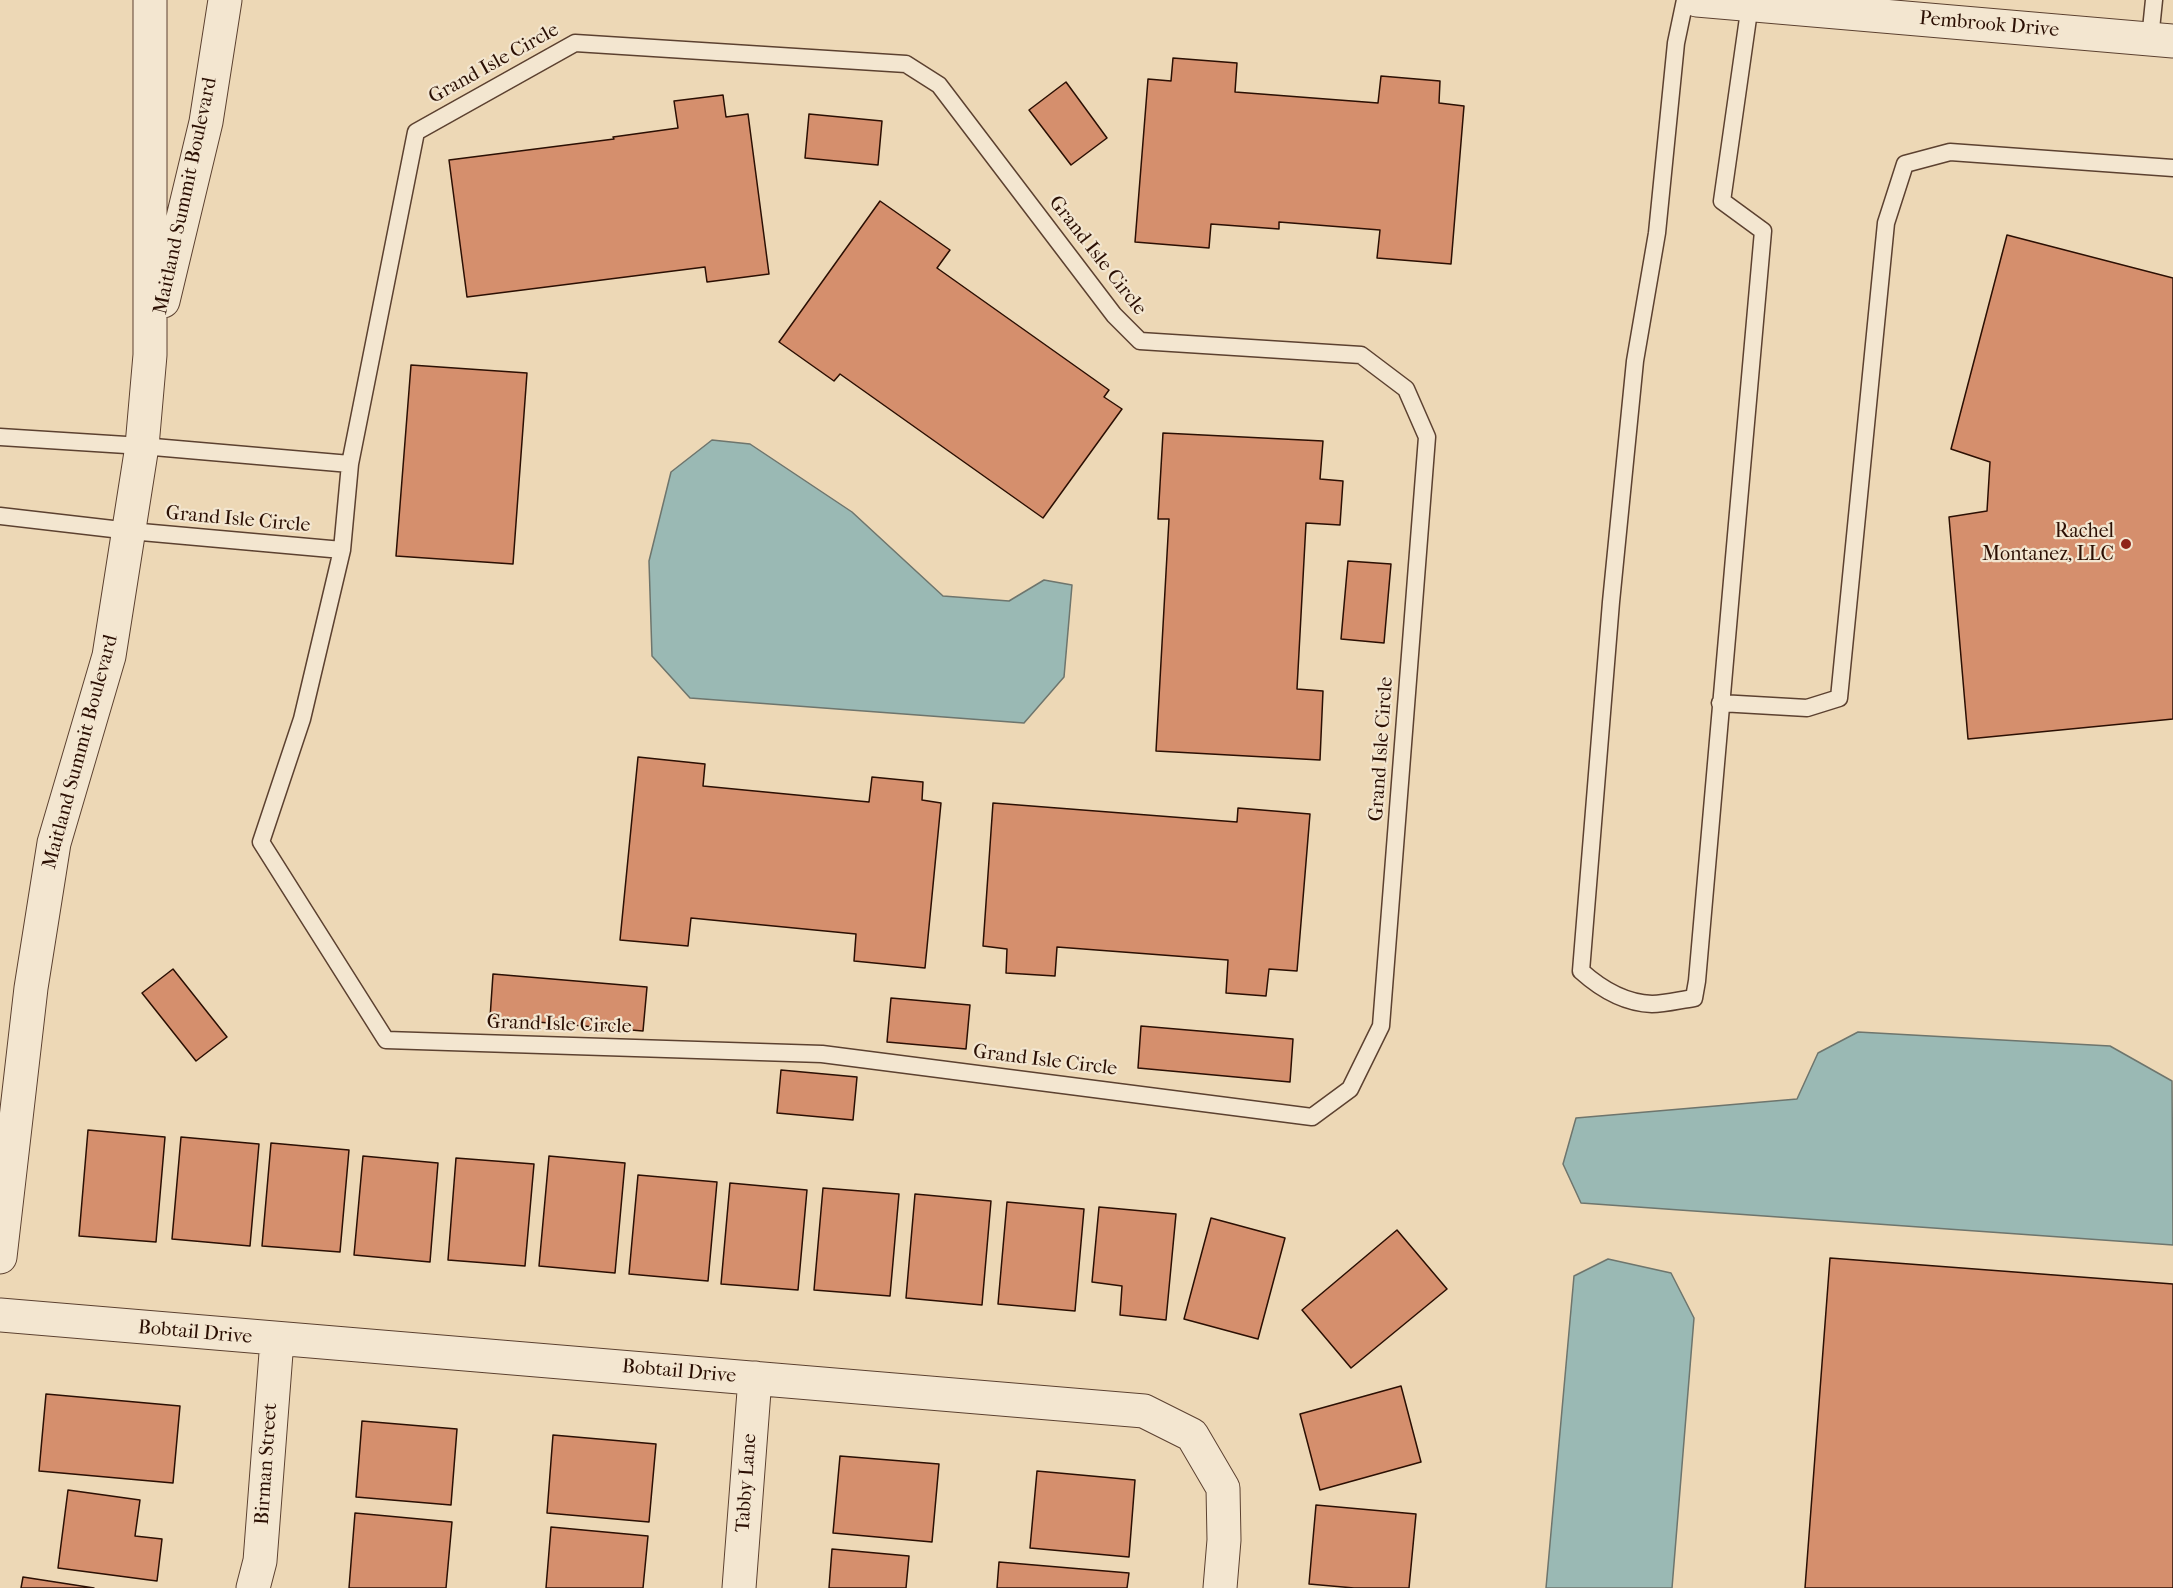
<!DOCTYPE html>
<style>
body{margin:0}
canvas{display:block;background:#edd8b6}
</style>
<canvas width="2173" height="1588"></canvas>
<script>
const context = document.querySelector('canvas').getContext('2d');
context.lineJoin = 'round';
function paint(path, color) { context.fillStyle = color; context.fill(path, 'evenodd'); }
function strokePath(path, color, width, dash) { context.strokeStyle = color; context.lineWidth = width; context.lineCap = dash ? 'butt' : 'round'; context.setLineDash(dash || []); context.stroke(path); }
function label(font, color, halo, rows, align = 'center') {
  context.font = font + ' "IM FELL French Canon",serif'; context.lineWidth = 4.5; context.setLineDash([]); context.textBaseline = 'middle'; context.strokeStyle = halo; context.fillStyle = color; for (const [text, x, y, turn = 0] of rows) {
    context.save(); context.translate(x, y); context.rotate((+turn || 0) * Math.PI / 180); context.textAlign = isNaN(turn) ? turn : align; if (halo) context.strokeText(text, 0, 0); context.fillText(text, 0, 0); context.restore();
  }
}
const water = new Path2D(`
 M712,440L750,444L852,512L943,596L1009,601L1044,580L1072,585L1064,677L1024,723L690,698L652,656L649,561L671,472Z
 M1858,1032L2110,1046L2172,1081L2173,1245L1581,1203L1563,1164L1576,1118L1797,1099L1818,1053Z
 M1608,1259L1671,1273L1694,1318L1672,1588H1546L1574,1276Z`);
const building = new Path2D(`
 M1173,58L1237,63L1235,92L1378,103L1381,76L1440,81L1439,103L1464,106L1451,264L1377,258L1380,230L1279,222V229L1211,224L1209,248L1135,242L1148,79L1171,81Z
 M1066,82L1107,138L1071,165L1029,110Z
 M723,95L726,117L748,114L769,274L707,282L705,267L467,297L449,160L614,139L613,137L678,128L674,101Z
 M809,114L882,121L878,165L805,158Z
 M880,201L950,250L937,268L1109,390L1104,397L1122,409L1043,518L840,374L834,381L779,342Z
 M2007,235L2173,278V719L1968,739L1949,517L1987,511L1990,462L1951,449Z
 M411,365L527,373L513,564L396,556Z
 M1163,433L1323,441L1320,479L1343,481L1340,525L1306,523L1297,689L1323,691L1320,760L1156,751L1169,519H1158Z
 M1348,561L1391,564L1384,643L1341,639Z
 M638,757L705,764L703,786L869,802L872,777L923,782L922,800L941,803L925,968L854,961L856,934L691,918L688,946L620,940Z
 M993,803L1237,822L1238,808L1310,814L1297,971L1269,969L1266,996L1226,993L1228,960L1057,947L1055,976L1006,973L1007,949L983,946Z
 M173,969L227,1037L196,1061L142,993Z
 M493,974L647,987L643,1031L490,1018Z
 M891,998L970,1005L966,1049L887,1042Z
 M1141,1026L1293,1039L1290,1082L1138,1068Z
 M781,1070L857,1077L853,1120L777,1113Z
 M88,1130L165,1137L156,1242L79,1236Z
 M181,1137L259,1144L250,1246L172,1239Z
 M271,1143L349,1150L340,1252L262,1246Z
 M363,1156L438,1163L430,1262L354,1255Z
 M549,1156L625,1163L615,1273L539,1266Z
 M456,1158L534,1164L525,1266L448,1260Z
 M638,1175L717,1182L708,1281L629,1274Z
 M730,1183L807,1190L798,1290L721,1284Z
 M823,1188L899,1194L890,1296L814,1290Z
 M915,1194L991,1201L982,1305L906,1298Z
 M1007,1202L1084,1209L1075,1311L998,1304Z
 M1099,1207L1176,1214L1166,1320L1120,1315L1122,1286L1092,1282Z
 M1211,1218L1285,1238L1258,1339L1184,1319Z
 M1397,1230L1447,1289L1351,1368L1302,1310Z
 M1830,1258L2173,1284V1588H1805Z
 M1401,1386L1421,1462L1320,1490L1300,1414Z
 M46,1394L180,1406L173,1483L39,1471Z
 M362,1421L457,1429L451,1505L356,1497Z
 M553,1435L656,1444L649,1522L547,1513Z
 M840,1456L939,1464L932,1542L833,1533Z
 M1037,1471L1135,1480L1129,1557L1030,1548Z
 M68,1490L140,1500L135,1536L162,1539L157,1581L58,1568Z
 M1316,1505L1416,1514L1409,1588H1354L1309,1584Z
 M355,1513L452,1522L446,1588H349Z
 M551,1527L648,1536L643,1588H546Z
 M832,1549L909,1556L906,1588H829Z
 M999,1562L1129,1573L1127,1588H997Z
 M23,1577L94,1588H21Z`);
const lane = new Path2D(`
 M1685,0L1676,43L1657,233L1635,361L1611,602L1581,971C1601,989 1624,1003 1652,1004C1665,1004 1680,1000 1694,998L1697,981C1717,731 1742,481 1763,231L1722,201L1750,4
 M2150,39L2154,0
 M575,43L906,64L939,85L1114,315L1140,341L1361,355L1406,389L1427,437L1381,1026L1350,1089L1312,1117L822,1054L386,1040L261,842L302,719L342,550L350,464L416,132Z
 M0,437L142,446L350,464
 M0,516L130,531L342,550
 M1720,703L1807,708L1839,698L1886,223L1905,164L1950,152L2173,168`);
const street = new Path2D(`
 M1697,0L2173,41
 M163,301L206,122L225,0
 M0,1257L31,988L54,843L109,656L142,446L150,355V0
 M0,1315L1144,1411L1192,1435L1223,1488L1224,1540L1220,1588
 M253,1588L260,1561L277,1340
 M739,1588L755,1378`);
const markers = [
 [2126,544,6,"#8f2418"]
];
const streetNames = [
 ["Pembrook Drive",1989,25,5],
 ["Grand Isle Circle",494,64,-29],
 ["Maitland Summit Boulevard",186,196,-78],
 ["Grand Isle Circle",1097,256,52],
 ["Grand Isle Circle",238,520,5],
 ["Grand Isle Circle",1382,749,-86],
 ["Maitland Summit Boulevard",81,752,-75],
 ["Grand Isle Circle",559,1025,2],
 ["Grand Isle Circle",1045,1061,7],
 ["Bobtail Drive",195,1333,5],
 ["Bobtail Drive",679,1372,5],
 ["Birman Street",267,1464,-86],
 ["Tabby Lane",747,1483,-86]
];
const poiNames = [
 ["Rachel",2114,532],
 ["Montanez, LLC",2114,555]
];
paint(water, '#9ab9b4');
strokePath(water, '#6e756d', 1.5);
paint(building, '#d58f6d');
strokePath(building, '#2b0f03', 1.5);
strokePath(lane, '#5c4130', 19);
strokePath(street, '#5c4130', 35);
strokePath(lane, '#f3e6d0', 16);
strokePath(street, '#f3e6d0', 33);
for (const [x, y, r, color] of markers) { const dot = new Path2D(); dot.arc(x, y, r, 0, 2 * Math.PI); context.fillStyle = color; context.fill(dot); strokePath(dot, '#f3e6d0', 2); }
label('20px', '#2b0f03', '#f3e6d0', streetNames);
label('20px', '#2b0f03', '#f3e6d0', poiNames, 'right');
</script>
